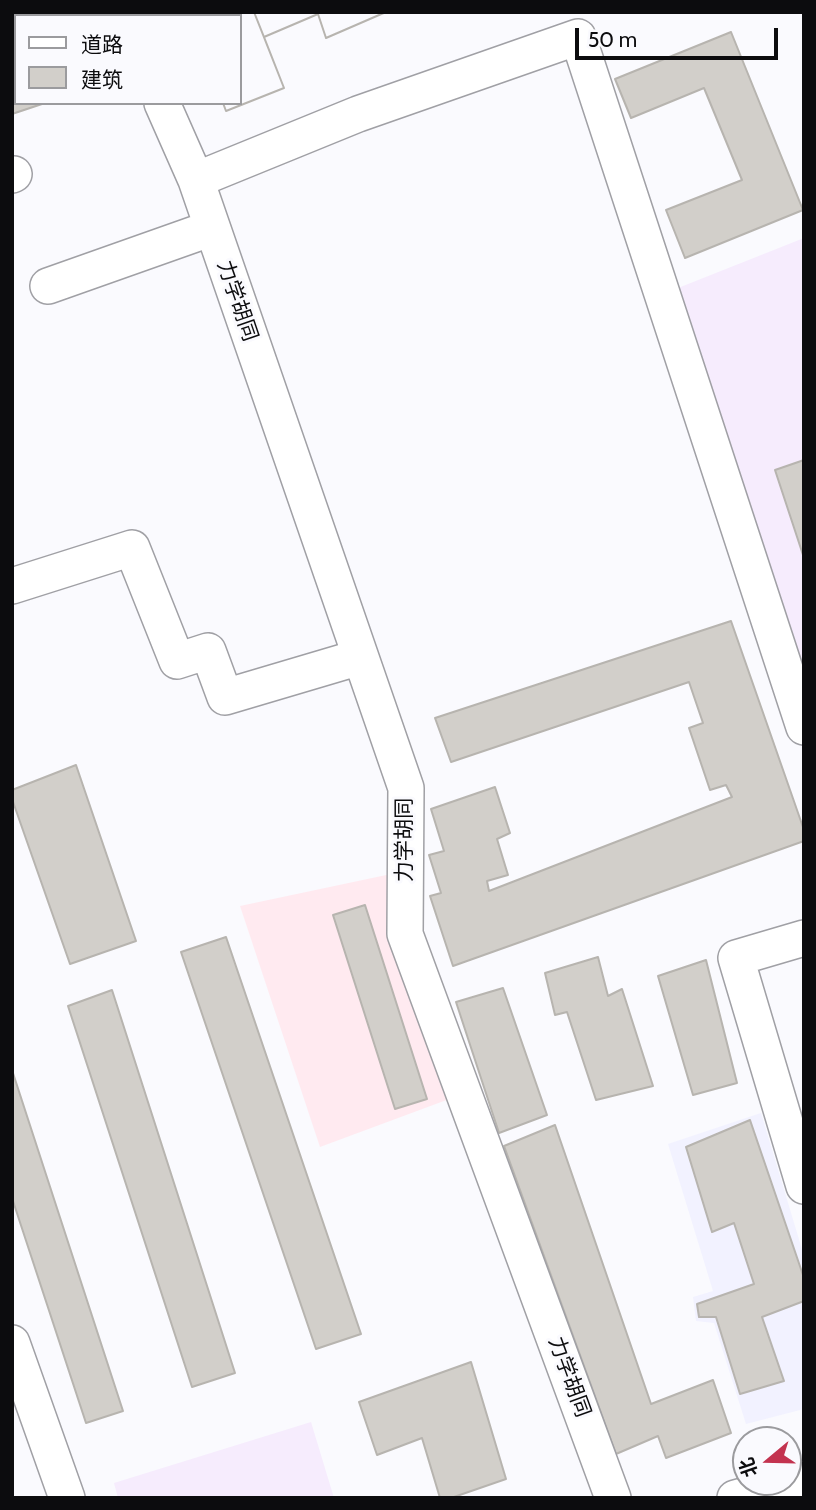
<!DOCTYPE html>
<meta charset="utf-8">
<style>
body{margin:0}
#map{position:relative;width:816px;height:1510px;overflow:hidden;background:#fafafe;font-family:Cabin,"Noto Sans SC",sans-serif}
canvas{display:block}
.frame{position:absolute;inset:0;border:14px solid #0c0c0e;pointer-events:none}
.legend{position:absolute;left:14px;top:14px;width:228px;height:91px;box-sizing:border-box;background:#fafafe;border:2px solid #9b9b9e;margin:0;padding:9px 12px;list-style:none;font-size:21px;color:#0c0c0e}
.legend li{display:flex;align-items:center;gap:14px;height:35px}
.legend b{width:35px;border:2px solid #9b9b9e}
.north{position:absolute;left:732px;top:1426px;width:70px;height:70px;box-sizing:border-box;background:#fafafe;border:2px solid #9b9b9e;border-radius:50%;rotate:251deg;font-size:19px;font-weight:700;line-height:28px;text-align:center;color:#0c0c0e}
.north::after{content:'';display:block;margin:auto;width:24px;height:32px;background:#c3334f;clip-path:polygon(50% 0,100% 100%,50% 72%,0 100%)}
.scale{position:absolute;left:575px;top:28px;width:203px;height:32px;box-sizing:border-box;border:4px solid #0c0c0e;border-top:0;padding-left:9px;font-size:21px;line-height:24px;white-space:nowrap;color:#0c0c0e;-webkit-text-stroke:5px #fafafe;paint-order:stroke}
</style>
<div id="map">
<canvas width="816" height="1510"></canvas>
<div class="frame"></div>
<ul class="legend">
<li><b style="height:9px;background:#fff"></b>道路</li>
<li><b style="height:19px;background:#d2cfca"></b>建筑</li>
</ul>
<div class="north">北</div>
<div class="scale">50 m</div>
</div>
<script>
const context = document.querySelector('canvas').getContext('2d');
context.lineJoin = 'round';
function paint(path, color) { context.fillStyle = color; context.fill(path, 'evenodd'); }
function strokePath(path, color, width, dash) { context.strokeStyle = color; context.lineWidth = width; context.lineCap = dash ? 'butt' : 'round'; context.setLineDash(dash || []); context.stroke(path); }
function label(font, color, halo, rows, align = 'center') {
  context.font = font + ' Cabin,"Noto Sans SC",sans-serif'; context.lineWidth = 6; context.setLineDash([]); context.textBaseline = 'middle'; context.strokeStyle = halo; context.fillStyle = color; for (const [text, x, y, turn = 0] of rows) {
    context.save(); context.translate(x, y); context.rotate((+turn || 0) * Math.PI / 180); context.textAlign = isNaN(turn) ? turn : align; if (halo) context.strokeText(text, 0, 0); context.fillText(text, 0, 0); context.restore();
  }
}
const commercial = new Path2D(`
 M804,238V711L673,290Z
 M311,1422L334,1498H118L114,1483Z`);
const built = new Path2D(`
 M761,1113L804,1256V1409L746,1424L714,1323L696,1321L693,1297L713,1291L668,1144Z`);
const education = new Path2D(`
 M391,874L452,1098L320,1147L240,906Z`);
const building = new Path2D(`
 M12,12H22L23,16H16V103H45L12,114Z
 M187,12H386L326,38L318,14L264,37L284,88L226,111L223,103H240V16H188Z
 M187,12H254L284,88L226,111L223,103H240V16H188Z
 M254,12H386L326,38L318,14L264,37Z
 M731,32L803,210L685,258L666,210L742,180L704,88L631,118L615,79Z
 M804,460V558L775,470Z
 M731,621L804,830V841L453,966L430,896L441,893L429,855L444,851L431,809L495,787L510,833L497,839L508,875L487,881L489,891L732,797L726,785L710,790L689,728L703,723L689,682L451,762L435,718Z
 M76,765L136,941L70,964L12,799V790Z
 M365,905L427,1099L395,1109L333,915Z
 M226,937L361,1334L316,1349L181,952Z
 M598,957L608,996L622,989L653,1086L596,1100L567,1012L555,1015L545,973Z
 M706,960L737,1083L693,1095L658,976Z
 M503,988L547,1115L499,1133L456,1002Z
 M112,990L235,1373L192,1387L68,1006Z
 M12,1070L123,1411L86,1423L12,1198Z
 M750,1120L804,1278V1301L762,1317L784,1381L740,1394L716,1317H699L697,1304L754,1284L734,1223L712,1232L686,1147Z
 M555,1125L651,1404L713,1380L731,1433L666,1458L658,1436L616,1454L504,1146Z
 M471,1362L506,1479L451,1498H440L422,1438L377,1455L359,1402Z`);
const minor = new Path2D(`
 M122,12L123,16
 M162,103L196,180L406,788L405,934L613,1498
 M12,175L14,174
 M196,180L358,114L578,37L804,727
 M48,286L212,228
 M12,586L132,548L177,661L208,651L225,697L360,657
 M804,938L736,958L804,1186
 M12,1343L67,1498
 M735,1498L804,1479`);
const streetNames = [
 ["力学胡同",237,301,71],
 ["力学胡同",405,840,-90],
 ["力学胡同",569,1377,70]
];
paint(commercial, '#f6ecfd');
paint(built, '#f2f2ff');
paint(education, '#ffeaf0');
paint(building, '#d2cfca');
strokePath(building, '#b7b4af', 2);
strokePath(minor, '#a0a0a5', 38);
strokePath(minor, '#fff', 35);
label('21px', '#0c0c0e', '#fafafe', streetNames);
</script>
